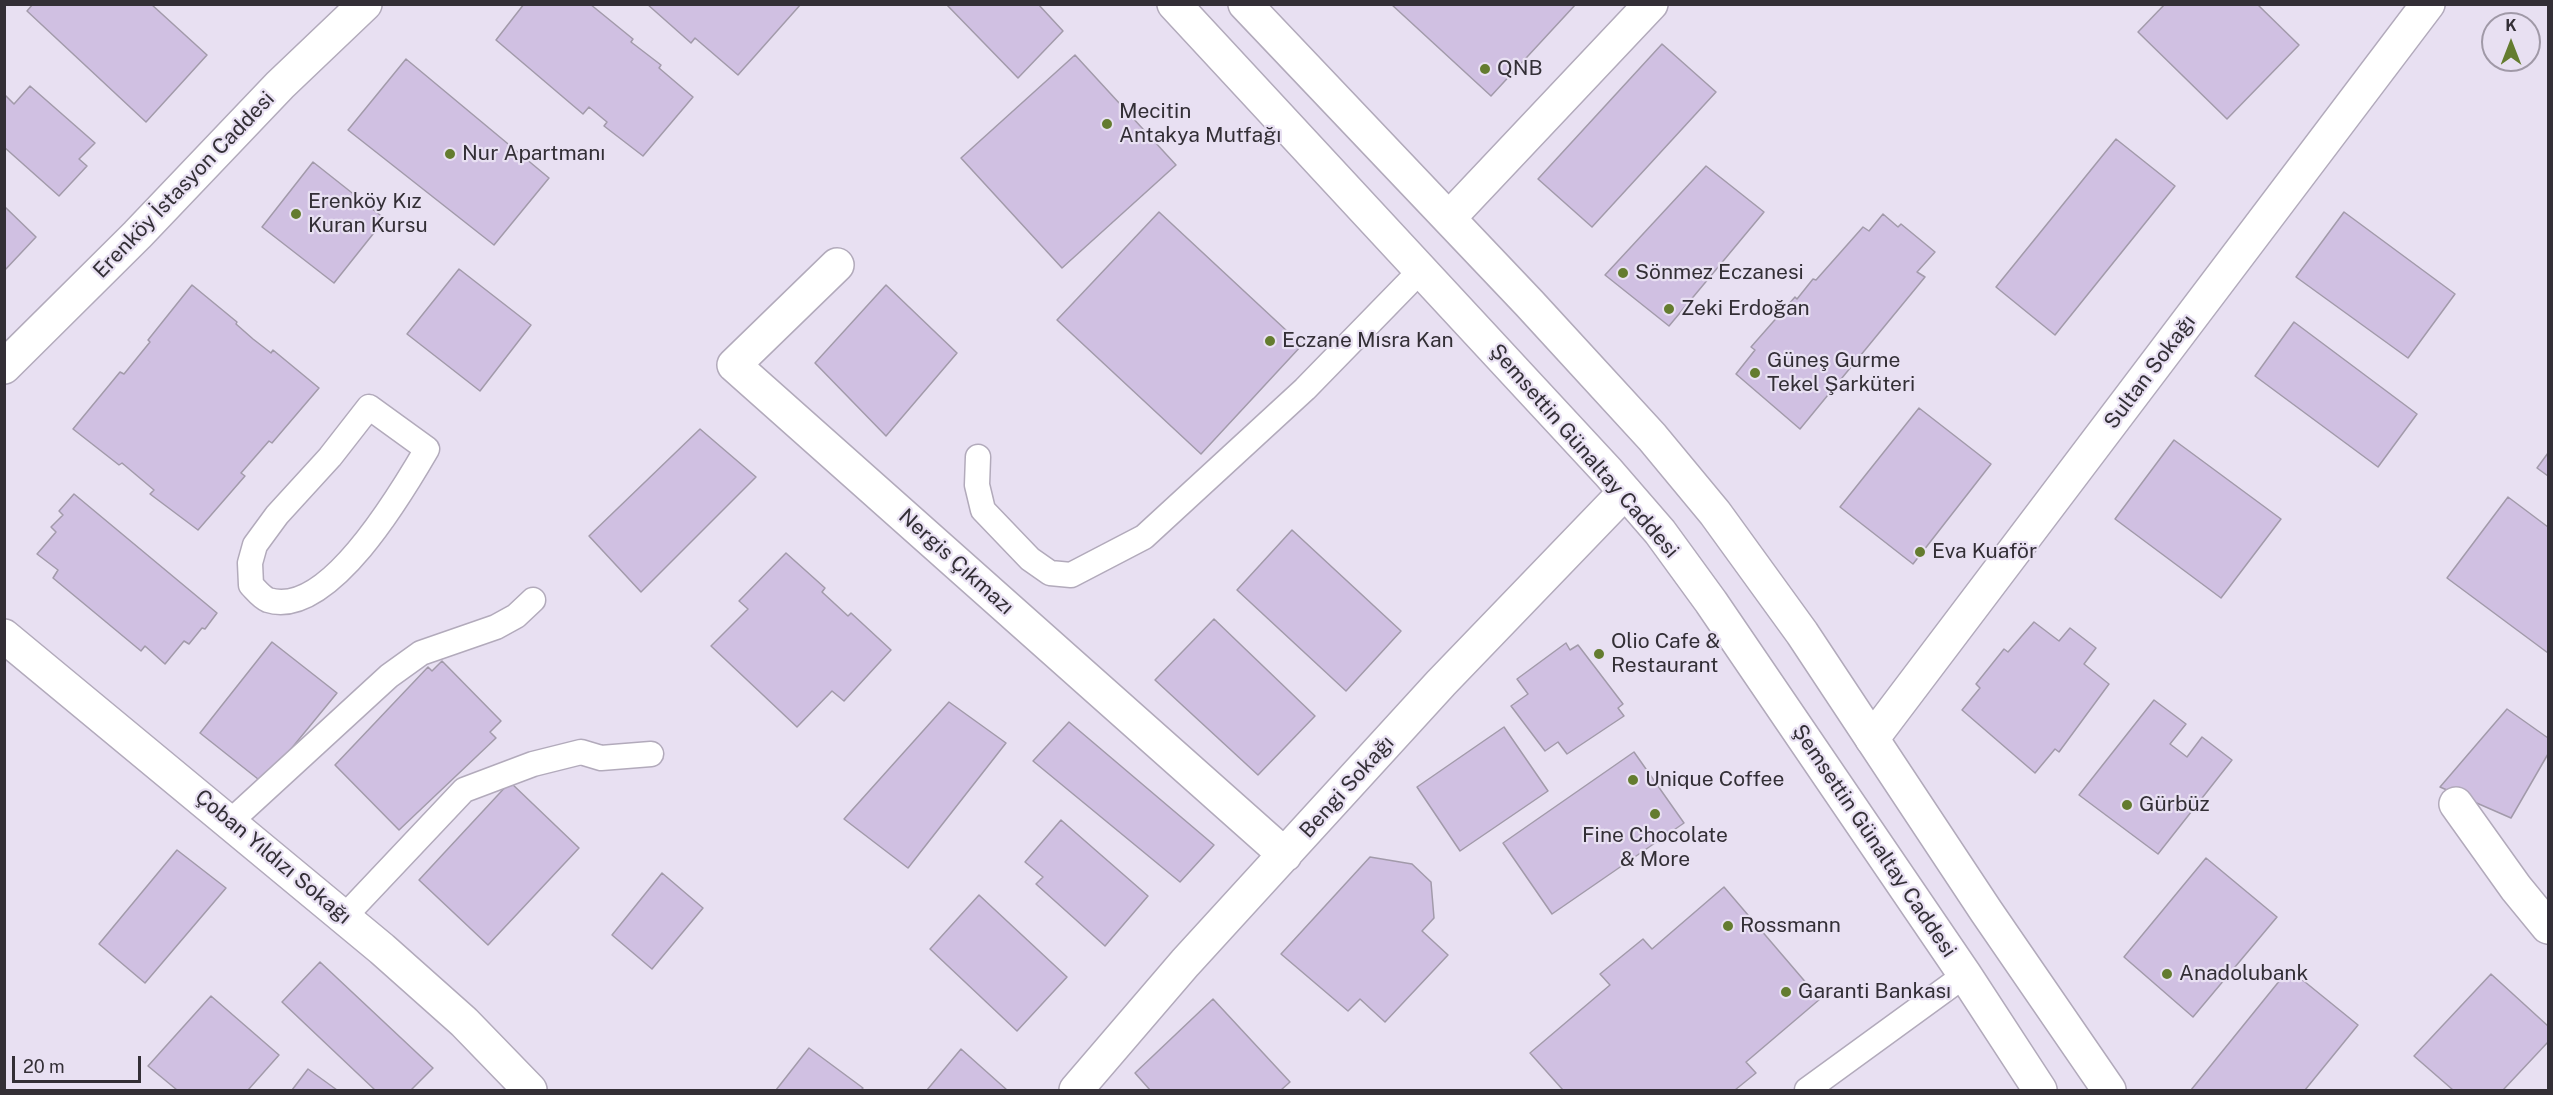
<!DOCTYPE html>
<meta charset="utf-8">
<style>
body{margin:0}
#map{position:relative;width:2553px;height:1095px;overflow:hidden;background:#e8e0f2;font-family:"Public Sans",sans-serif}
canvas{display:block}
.frame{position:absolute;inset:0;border:6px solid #332f36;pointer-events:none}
.north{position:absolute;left:2481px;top:12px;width:60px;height:60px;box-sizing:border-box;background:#e8e0f2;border:2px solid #a099a7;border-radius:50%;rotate:0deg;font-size:16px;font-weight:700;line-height:24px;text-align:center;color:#332f36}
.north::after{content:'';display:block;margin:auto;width:21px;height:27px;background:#647c2f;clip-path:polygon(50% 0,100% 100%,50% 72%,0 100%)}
.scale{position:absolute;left:12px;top:1056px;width:129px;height:27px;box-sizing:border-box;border:3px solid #332f36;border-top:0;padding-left:8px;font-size:18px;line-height:21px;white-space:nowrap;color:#332f36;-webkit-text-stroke:4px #e8e0f2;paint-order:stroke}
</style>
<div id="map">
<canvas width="2553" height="1095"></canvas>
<div class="frame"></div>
<div class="north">K</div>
<div class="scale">20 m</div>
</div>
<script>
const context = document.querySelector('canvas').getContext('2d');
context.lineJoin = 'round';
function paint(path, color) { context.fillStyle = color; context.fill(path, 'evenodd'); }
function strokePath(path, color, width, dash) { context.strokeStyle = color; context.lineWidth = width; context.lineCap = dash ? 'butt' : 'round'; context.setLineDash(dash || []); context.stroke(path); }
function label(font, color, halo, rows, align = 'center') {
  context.font = font + ' "Public Sans",sans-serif'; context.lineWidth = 4.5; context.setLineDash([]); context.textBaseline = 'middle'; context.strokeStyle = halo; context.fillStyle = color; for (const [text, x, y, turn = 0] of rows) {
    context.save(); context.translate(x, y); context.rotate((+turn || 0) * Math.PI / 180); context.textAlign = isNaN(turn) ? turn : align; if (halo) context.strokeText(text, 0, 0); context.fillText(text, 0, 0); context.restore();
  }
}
const building = new Path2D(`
 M33,4H151L207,55L146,122L27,11Z
 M524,4H590L633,39L631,42L661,65L659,68L693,97L643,156L604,126L607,122L589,107L583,114L496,40Z
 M647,4H801L738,75L695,38L691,43Z
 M946,4H1038L1063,31L1018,78Z
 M1391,4H1576L1491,96Z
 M2165,4H2257L2299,45L2227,119L2138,32Z
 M1662,44L1716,92L1592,227L1538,179Z
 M1075,55L1176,165L1062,268L961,158Z
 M406,59L549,178L494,245L348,130Z
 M30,86L95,143L79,159L87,166L59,196L4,147V94L14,104Z
 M2116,139L2175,186L2055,335L1996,287Z
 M313,162L385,219L334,283L262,227Z
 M1706,166L1764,212L1669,326L1605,275Z
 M4,206L36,237L4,271Z
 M1159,212L1302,345L1201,454L1057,320Z
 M2344,212L2455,294L2408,358L2296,277Z
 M1883,214L1898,227L1901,224L1935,252L1917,272L1925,277L1800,429L1736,374L1755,350L1751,347L1795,297L1797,299L1813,279L1816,280L1863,227L1869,231Z
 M459,269L531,325L480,391L407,334Z
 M192,285L237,322L236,324L253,339L271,353L273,350L319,388L272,443L269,441L241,473L245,476L198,530L150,494L154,490L122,463L119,465L73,429L120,372L124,374L150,342L148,340Z
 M886,285L957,353L886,436L815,363Z
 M2294,322L2417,414L2378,467L2255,376Z
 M1919,408L1991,464L1913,564L1840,507Z
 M700,429L756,477L641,592L589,536Z
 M2174,440L2281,519L2221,598L2115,519Z
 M2548,453V476L2537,468Z
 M74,494L217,613L205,629L202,628L189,644L184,641L165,664L145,646L141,651L53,578L58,570L37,554L56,532L51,527L63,515L59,511Z
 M2508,497L2548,527V653L2447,578Z
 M1292,530L1401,631L1346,691L1237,590Z
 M786,553L825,588L822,592L848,616L851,613L891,650L844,701L832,691L797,727L711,646L748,609L739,601Z
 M1214,619L1315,716L1258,775L1155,680Z
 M2034,622L2059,641L2070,628L2096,648L2084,664L2109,684L2059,752L2055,749L2035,773L1962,710L1980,688L1976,684L2004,649L2008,652Z
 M272,642L337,693L263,783L200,733Z
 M1566,643L1570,650L1578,645L1623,704L1618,708L1624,716L1567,754L1558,742L1545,751L1511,706L1528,694L1517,679Z
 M442,661L501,721L490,732L496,738L399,830L335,765L428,667L432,671Z
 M2154,700L2186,724L2170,744L2187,757L2202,737L2232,760L2158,854L2079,795Z
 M949,702L1006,743L908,868L844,819Z
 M2507,709L2548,738V754L2511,818L2440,787Z
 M1069,722L1214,845L1180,882L1033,761Z
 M1504,727L1548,791L1460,851L1417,787Z
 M1634,752L1684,823L1552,914L1503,843Z
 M510,782L579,848L488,945L419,880Z
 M1061,820L1148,896L1105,946L1036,884L1043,877L1025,862Z
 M177,850L226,888L145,983L99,944Z
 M1370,857L1412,864L1431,882L1434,918L1422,931L1448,955L1385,1022L1360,999L1348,1011L1281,954Z
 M2206,858L2277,917L2193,1017L2124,957Z
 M662,873L703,908L652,969L612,935Z
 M1724,887L1820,999L1746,1062L1756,1073L1735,1090H1563L1530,1053L1610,985L1600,974L1643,939L1652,949Z
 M979,895L1067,977L1017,1031L930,949Z
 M320,962L433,1068L411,1090H375L282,1002Z
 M2289,969L2358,1025L2305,1090H2191Z
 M2491,974L2548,1026V1042L2503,1090H2453L2414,1056Z
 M211,996L279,1055L248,1090H177L148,1066Z
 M1213,999L1290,1082L1281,1090H1150L1135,1073Z
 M809,1048L863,1088L861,1090H776Z
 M961,1049L1007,1090H927Z
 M308,1069L337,1090H292Z`);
const lane = new Path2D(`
 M369,407L427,449C402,492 328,619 268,600C261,597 256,590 251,585L250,563L255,545L277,515L330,457Z
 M978,457L977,485L983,510L1030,559L1050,573L1071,575L1144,537L1305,389L1421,270
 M231,821L389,676L421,653L496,627L516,616L533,600
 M345,916L464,790L533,764L581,752L601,758L651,754
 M1807,1090L1965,975`);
const street = new Path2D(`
 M1449,218L1651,4
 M837,265L734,365L1285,855
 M4,636L382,949L464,1022L530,1090
 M1872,739L2428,4
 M2456,804L2516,888L2548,927
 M1076,1090L1185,963L1441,683L1625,492`);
const secondary = new Path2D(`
 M4,367L137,235L280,85L365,4`);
const primary = new Path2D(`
 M1174,4L1608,472L1660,532L1711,602L1965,975L2040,1090
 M1245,4L1529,303L1652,437L1715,513L1802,633L1986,911L2109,1090`);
const markers = [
 [1485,69,6,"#647c2f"],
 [1107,124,6,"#647c2f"],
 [450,154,6,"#647c2f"],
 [296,214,6,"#647c2f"],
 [1623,273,6,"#647c2f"],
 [1669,309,6,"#647c2f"],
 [1270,341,6,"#647c2f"],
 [1755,373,6,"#647c2f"],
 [1920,552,6,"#647c2f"],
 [1599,654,6,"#647c2f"],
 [1633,780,6,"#647c2f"],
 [2127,805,6,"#647c2f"],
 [1655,814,6,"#647c2f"],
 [1728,926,6,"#647c2f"],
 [2167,974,6,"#647c2f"],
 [1786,992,6,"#647c2f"]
];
const poiNames = [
 ["QNB",1497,69],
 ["Mecitin",1119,112],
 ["Antakya Mutfağı",1119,136],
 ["Nur Apartmanı",462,154],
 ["Erenköy Kız",308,202],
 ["Kuran Kursu",308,226],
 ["Sönmez Eczanesi",1635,273],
 ["Zeki Erdoğan",1681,309],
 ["Eczane Mısra Kan",1282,341],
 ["Güneş Gurme",1767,361],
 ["Tekel Şarküteri",1767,385],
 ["Eva Kuaför",1932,552],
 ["Olio Cafe &",1611,642],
 ["Restaurant",1611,666],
 ["Unique Coffee",1645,780],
 ["Gürbüz",2139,805],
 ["Fine Chocolate",1655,836,"center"],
 ["& More",1655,860,"center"],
 ["Rossmann",1740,926],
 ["Anadolubank",2179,974],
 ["Garanti Bankası",1798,992]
];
const streetNames = [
 ["Erenköy İstasyon Caddesi",184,185,-46],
 ["Sultan Sokağı",2150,372,-53],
 ["Şemsettin Günaltay Caddesi",1584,451,49],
 ["Nergis Çıkmazı",956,562,42],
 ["Bengi Sokağı",1347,787,-48],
 ["Şemsettin Günaltay Caddesi",1874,841,56],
 ["Çoban Yıldızı Sokağı",273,857,40]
];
paint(building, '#d0c0e2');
strokePath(building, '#a29aaa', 1.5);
strokePath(lane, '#b2aabb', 27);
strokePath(street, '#b2aabb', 36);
strokePath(secondary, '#b2aabb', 36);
strokePath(primary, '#b2aabb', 36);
strokePath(lane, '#fff', 24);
strokePath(street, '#fff', 33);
strokePath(secondary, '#fff', 33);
strokePath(primary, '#fff', 33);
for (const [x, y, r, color] of markers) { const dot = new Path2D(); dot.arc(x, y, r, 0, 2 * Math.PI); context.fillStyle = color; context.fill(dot); strokePath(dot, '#e8e0f2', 2); }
label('21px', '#332f36', '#e8e0f2', poiNames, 'left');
label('21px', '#332f36', '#e8e0f2', streetNames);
</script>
